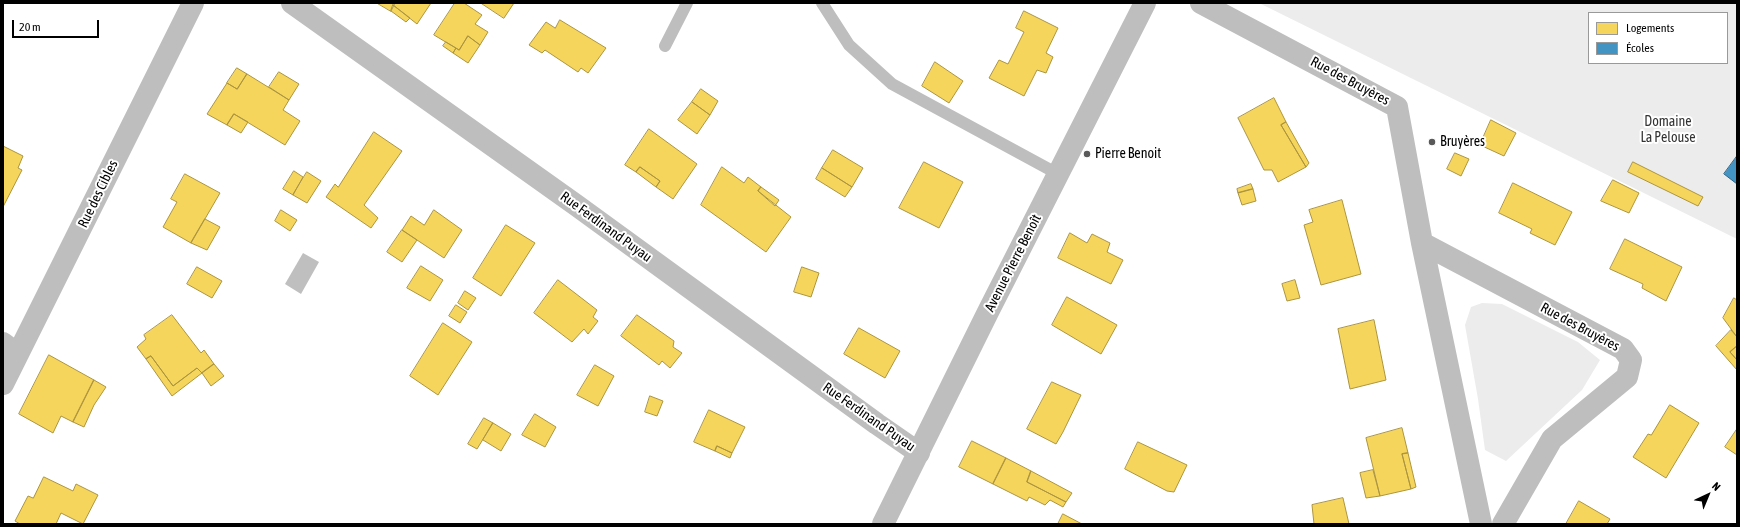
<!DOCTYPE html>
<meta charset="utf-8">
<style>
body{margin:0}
#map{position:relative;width:1740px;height:527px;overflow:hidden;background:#fff;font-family:"Asap Condensed",sans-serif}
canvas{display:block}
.frame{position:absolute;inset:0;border:4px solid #000;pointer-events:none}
.legend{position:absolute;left:1588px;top:12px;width:140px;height:52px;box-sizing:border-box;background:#fff;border:1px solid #999;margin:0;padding:5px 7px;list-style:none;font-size:12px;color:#000}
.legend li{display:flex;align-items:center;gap:8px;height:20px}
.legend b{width:20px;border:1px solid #999}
.north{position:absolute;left:1688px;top:475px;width:40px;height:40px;-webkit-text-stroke:3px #fff;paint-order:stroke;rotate:44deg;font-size:11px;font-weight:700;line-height:16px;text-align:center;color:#000}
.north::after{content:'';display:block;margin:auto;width:14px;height:18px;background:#000;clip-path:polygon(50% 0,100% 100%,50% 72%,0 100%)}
.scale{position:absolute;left:12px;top:20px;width:87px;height:18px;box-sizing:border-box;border:2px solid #000;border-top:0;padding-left:5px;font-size:12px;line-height:14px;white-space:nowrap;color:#000;-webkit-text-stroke:3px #fff;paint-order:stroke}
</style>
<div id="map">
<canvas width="1740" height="527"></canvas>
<div class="frame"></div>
<ul class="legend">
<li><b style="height:11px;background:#f6d55c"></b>Logements</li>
<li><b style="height:11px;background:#4393c3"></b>Écoles</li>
</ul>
<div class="north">N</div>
<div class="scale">20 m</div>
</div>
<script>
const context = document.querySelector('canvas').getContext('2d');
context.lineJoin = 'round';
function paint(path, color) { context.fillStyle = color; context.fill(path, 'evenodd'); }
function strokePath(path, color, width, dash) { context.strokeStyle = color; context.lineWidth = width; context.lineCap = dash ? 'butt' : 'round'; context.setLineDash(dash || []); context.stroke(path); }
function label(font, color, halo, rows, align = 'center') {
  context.font = font + ' "Asap Condensed",sans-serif'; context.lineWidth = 4; context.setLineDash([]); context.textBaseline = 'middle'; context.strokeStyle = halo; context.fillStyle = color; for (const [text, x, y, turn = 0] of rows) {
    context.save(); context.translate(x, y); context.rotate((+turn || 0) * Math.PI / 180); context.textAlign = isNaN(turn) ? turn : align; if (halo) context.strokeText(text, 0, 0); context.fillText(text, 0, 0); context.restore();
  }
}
const green = new Path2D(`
 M1259,3H1737V239ZM1589,13H1727V63H1589Z
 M1482,303L1502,304L1578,342L1600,360L1582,390L1506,461L1485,450L1478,399L1465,325L1471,307Z`);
const water = new Path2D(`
 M303,253L319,262L301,294L285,284Z`);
const homes = new Path2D(`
 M377,3H395L391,11Z
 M395,3H431L417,24L393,5Z
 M455,3H464L482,15L475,24L488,32L480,45L468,36L459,50L434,35Z
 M481,3H514L504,18Z
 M393,5L410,18L406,22L391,11Z
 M1024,11L1058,28L1046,53L1053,57L1046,73L1037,70L1024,96L989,78L999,60L1008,64L1024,32L1016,28Z
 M560,20L606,48L588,73L581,68L578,72L545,50L542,53L529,45L546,22L555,28Z
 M468,36L480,45L468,63L453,53L456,48L459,50Z
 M446,42L456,48L453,53L443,46Z
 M935,62L963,81L949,103L922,86Z
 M237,68L247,74L237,89L227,83Z
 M279,72L299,84L289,100L269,87Z
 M247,74L289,100L283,110L300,121L285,145L234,114L227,125L207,114L227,83L237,89Z
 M701,89L718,101L710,115L692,102Z
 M1274,98L1286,122L1281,125L1306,167L1278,182L1272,170H1264L1238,118Z
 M692,102L710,115L697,134L678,120Z
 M234,114L248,122L241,133L227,125Z
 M1491,120L1516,133L1504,156L1480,145Z
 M1286,122L1309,163L1306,167L1281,125Z
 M649,129L697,164L673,199L656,187L660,181L640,167L636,172L625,165Z
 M374,132L402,151L364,205L378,218L371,228L326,197L335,184L338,187Z
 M3,146L23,156L18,168L22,170L3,207Z
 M833,150L863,168L852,187L822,168Z
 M1455,153L1469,159L1461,176L1447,169Z
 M924,162L963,182L939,228L899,208Z
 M1633,162L1703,197L1698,206L1628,172Z
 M640,167L660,181L656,187L636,172Z
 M722,167L744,183L748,177L761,187L758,191L791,217L766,252L701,205Z
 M822,168L852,187L845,197L816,179Z
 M294,171L303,177L293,195L283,189Z
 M307,172L321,181L307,203L293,195Z
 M185,174L220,193L191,243L163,227L177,202L171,199Z
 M1613,180L1639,193L1629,213L1601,201Z
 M1513,183L1572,212L1555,245L1530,233L1532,229L1499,213Z
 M1251,184L1253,189L1238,193L1237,189Z
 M761,187L779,200L775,206L758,191Z
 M1253,189L1256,201L1242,205L1238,193Z
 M1342,200L1361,274L1321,285L1304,225L1313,222L1309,210Z
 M281,210L297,220L290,231L275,221Z
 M434,210L462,230L444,258L402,230L411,216L424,225Z
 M205,219L220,227L207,250L191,243Z
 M506,225L535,243L501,296L473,278Z
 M402,230L417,240L402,262L387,252Z
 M1070,233L1087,243L1092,234L1110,243L1107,252L1123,260L1111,284L1058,258Z
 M1625,239L1682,267L1666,301L1642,288L1643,284L1610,269Z
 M421,266L443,280L430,301L407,288Z
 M197,267L222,281L212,298L187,284Z
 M802,267L819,273L811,297L794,292Z
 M558,280L597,310L593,317L598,321L588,334L584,329L572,342L534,313Z
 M1295,280L1300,298L1287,301L1282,284Z
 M465,291L476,298L468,310L458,303Z
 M1067,297L1117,325L1101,354L1052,325Z
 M1734,298L1737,300V337L1723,318Z
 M456,305L467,312L460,323L449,316Z
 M172,315L201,353L204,350L214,364L202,373L197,368L173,386L151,356L146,359L137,347L146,339L144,335Z
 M637,315L674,341L673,347L682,353L670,368L662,361L659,365L621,336Z
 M1374,320L1386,380L1350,389L1338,329Z
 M443,323L472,342L438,395L410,376Z
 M859,328L900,351L885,378L844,354Z
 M1731,330L1737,337V346L1730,352L1737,360V370L1716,346Z
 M1737,346V360L1730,352Z
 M49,355L94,380L73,422L61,416L53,433L19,414Z
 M151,356L173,386L197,368L202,373L172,396L146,359Z
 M214,364L224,376L211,386L202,373Z
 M595,365L614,376L598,406L577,395Z
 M94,380L106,387L94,405L84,427L73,422Z
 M1052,382L1081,395L1063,432L1056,444L1027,429Z
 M650,396L663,401L657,416L645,412Z
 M1670,405L1699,423L1666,478L1633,457L1648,434L1651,435Z
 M709,410L745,427L732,453L717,446L715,451L694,442Z
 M535,414L556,427L545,447L522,435Z
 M484,418L493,423L477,449L468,444Z
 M493,423L511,434L501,451L483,440Z
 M1402,428L1408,453L1402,454L1411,489L1380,496L1366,438Z
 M1737,429V455L1725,447Z
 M972,441L1006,458L993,484L959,467Z
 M1138,442L1187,465L1174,492L1167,491L1125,469Z
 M717,446L732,453L730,458L715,451Z
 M1408,453L1416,487L1411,489L1402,454Z
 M1006,458L1031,471L1027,482L1066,502L1063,507L1050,500L1045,505L1029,497L1027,501L993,484Z
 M1373,470L1380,496L1366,498L1360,473Z
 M1031,471L1072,493L1066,502L1027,482Z
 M44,477L73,491L76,484L98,495L83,524L61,513L56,524H20L15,521L28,496L33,498Z
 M1343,498L1349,524H1314L1312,505Z
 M1579,501L1610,519L1607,524H1566Z
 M1063,514L1082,524H1058Z`);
const schools = new Path2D(`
 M1737,156V184L1724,174Z`);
const service = new Path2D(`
 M822,3L849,45L892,84L1058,174
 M665,46L687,3`);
const minor = new Path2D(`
 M292,3L576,205L877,424L919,453
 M1201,3L1397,107L1422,243L1481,524
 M1422,243L1623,349L1631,360L1627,377L1552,439L1503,524
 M3,343L18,354
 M3,384L193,3`);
const primary = new Path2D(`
 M883,524L989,310L1145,3`);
const markers = [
 [1432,142,4,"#595959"],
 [1087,154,4,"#595959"]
];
const streetNames = [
 ["Rue des Bruyères",1350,81,28],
 ["Rue des Cibles",98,194,-64],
 ["Rue Ferdinand Puyau",606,227,36],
 ["Avenue Pierre Benoît",1013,263,-63],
 ["Rue des Bruyères",1580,327,28],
 ["Rue Ferdinand Puyau",869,417,35]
];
const parkNames = [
 ["Domaine",1668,122],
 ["La Pelouse",1668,138]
];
const poiNames = [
 ["Bruyères",1440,142],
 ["Pierre Benoit",1095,154]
];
paint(green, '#ececec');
paint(water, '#bfbfbf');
paint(homes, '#f6d55c');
strokePath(homes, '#ac9540', 1);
paint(schools, '#4393c3');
strokePath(schools, '#2f6788', 1);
strokePath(service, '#bebebe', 12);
strokePath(minor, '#bebebe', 22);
strokePath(primary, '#bebebe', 22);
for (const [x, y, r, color] of markers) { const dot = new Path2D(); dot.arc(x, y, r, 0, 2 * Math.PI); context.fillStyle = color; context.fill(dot); strokePath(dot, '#fff', 1.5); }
label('14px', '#000', '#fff', streetNames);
label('14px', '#333', '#fff', parkNames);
label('14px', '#000', '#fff', poiNames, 'left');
</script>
